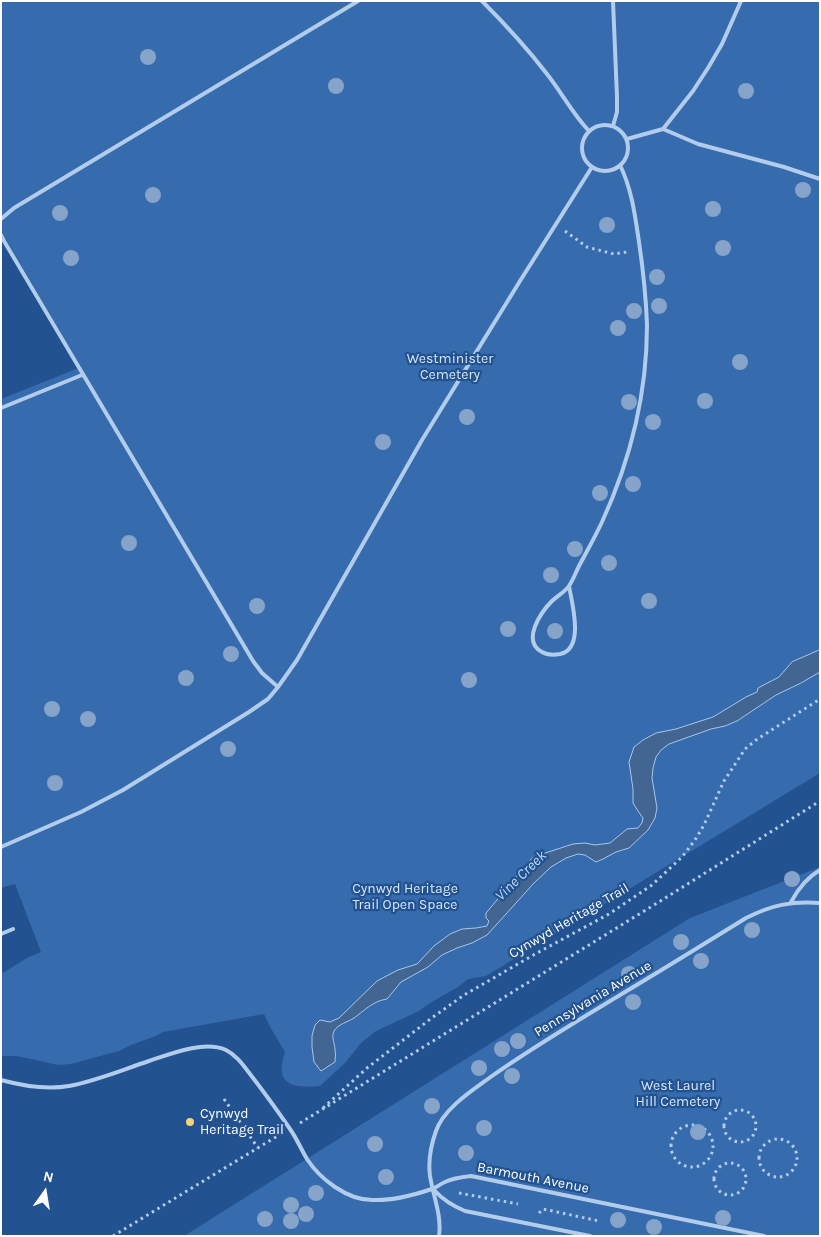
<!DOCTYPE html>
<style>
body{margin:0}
#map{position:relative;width:821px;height:1237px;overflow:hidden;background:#225290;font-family:Karla,sans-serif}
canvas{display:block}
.frame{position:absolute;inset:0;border:2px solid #fff;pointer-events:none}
.north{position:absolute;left:20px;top:1167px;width:50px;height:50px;-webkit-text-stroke:4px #225290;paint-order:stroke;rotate:13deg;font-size:14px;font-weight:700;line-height:20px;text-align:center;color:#fff}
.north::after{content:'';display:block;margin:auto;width:18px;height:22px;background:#fff;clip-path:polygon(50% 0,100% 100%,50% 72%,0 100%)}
</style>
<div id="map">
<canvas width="821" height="1237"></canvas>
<div class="frame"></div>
<div class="north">N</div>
</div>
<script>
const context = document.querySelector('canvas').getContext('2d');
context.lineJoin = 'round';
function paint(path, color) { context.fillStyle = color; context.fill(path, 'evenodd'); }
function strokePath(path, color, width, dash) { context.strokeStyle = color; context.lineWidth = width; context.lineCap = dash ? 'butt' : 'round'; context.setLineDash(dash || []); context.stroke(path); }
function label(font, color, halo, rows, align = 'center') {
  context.font = font + ' Karla,sans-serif'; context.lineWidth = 4.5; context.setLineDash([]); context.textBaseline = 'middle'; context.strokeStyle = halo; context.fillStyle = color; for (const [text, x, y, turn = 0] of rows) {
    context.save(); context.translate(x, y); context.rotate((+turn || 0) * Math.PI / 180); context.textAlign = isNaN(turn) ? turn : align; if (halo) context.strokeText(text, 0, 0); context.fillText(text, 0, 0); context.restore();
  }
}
const green = new Path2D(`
 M1,1H820V773L486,976L468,979L458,987L430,1003L419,1011L376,1031L361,1043L345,1063L320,1086C307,1087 284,1089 282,1072C281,1066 283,1058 285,1052L269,1025L264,1014L163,1032L156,1036L131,1045L119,1051L71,1064L58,1065L17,1056H1V974L27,958L41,952L15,884L1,888V399L81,367L1,231Z
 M820,867V1236H184L690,918Z`);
const water = new Path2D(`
 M820,650V672L801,683L776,695L737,721L725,726L711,729L669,744L661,750L656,757L653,768L652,778L657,808L655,818L648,830L629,848L616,852L603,859L596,862L585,855L578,854L566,858L551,867L534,883L487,935L472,943L457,948L442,955L428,967L401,982L387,999C373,1001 365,1010 354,1018C348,1022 338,1024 334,1031C331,1037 335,1044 335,1050C336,1054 335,1058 335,1062L321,1071L314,1062L312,1047V1036L315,1025L320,1020L330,1022L339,1018L377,981L398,970L417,964L434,946L450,934L462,929L476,928L487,926L489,921L486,918V913L533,857L573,844L585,843L595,845L610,843L627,829L638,828L642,823L643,818L638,811L633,803V789L629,762L634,747L643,740L656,733L676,729L713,717L746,697L757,692L758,688L779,677L792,662Z`);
const path = new Path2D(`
 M565,231L587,247L614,254L627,252
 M224,1099L258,1148
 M323,1108L367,1068L433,1017L464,995L537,953L609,914L652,885L682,857L695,840L704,825L724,781L745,749L756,740L820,699
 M724 1126a16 16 0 1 1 32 0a16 16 0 1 1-32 0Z
 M300,1123L662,900L820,801
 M671 1146a21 21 0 1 1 42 0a21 21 0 1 1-42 0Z
 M759 1158a19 19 0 1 1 38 0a19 19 0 1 1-38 0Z
 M714 1179a16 16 0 1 1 32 0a16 16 0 1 1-32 0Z
 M459,1193L518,1204
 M539,1213L543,1209L599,1221
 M113,1236L279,1135`);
const lane = new Path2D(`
 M482,1C505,24 527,48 547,74C562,93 572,113 589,131
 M582 148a23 23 0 1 1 46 0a23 23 0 1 1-46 0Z
 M613,126L617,112V97L613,1
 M663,129L698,144L784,167L820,179
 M627,139L663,129L693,91L708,68L722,44L741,1
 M1,219L14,208L358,1
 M1,235L4,241L253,661L262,673L278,687
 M1,408L82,375
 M569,586C572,603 585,649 560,654C554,655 547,655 542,652C521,641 541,612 552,601C557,596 565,592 569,586C573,580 576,572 579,566C587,551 595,537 602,522C630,461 647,393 647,325C646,297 643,269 639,242C635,215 632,190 620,165
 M1,847L81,812L123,790L249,712L268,699L278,687L297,660L422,440L520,281L592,167
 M791,902C798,889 806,878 820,870
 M1,934L13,929
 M1,1080C23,1086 46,1090 69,1086C96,1081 122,1070 149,1061C170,1054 204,1040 226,1050C236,1055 243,1065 250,1074C264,1092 277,1110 290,1129C297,1139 301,1149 307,1159C320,1179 347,1200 372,1200C390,1201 414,1195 432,1189C436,1188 440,1184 445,1182C453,1178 462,1177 471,1176L764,1236
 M435,1191C444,1201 453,1206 465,1211L590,1236
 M439,1236C442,1216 433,1195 430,1176C428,1161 431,1145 436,1131C444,1108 473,1090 492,1076C533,1047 577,1021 620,995C662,970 704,944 746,918C772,905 791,901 820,903`);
const trees = [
 [148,57],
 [336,86],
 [746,91],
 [803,190],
 [153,195],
 [713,209],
 [60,213],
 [607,225],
 [723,248],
 [71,258],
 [657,277],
 [659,306],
 [634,311],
 [618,328],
 [740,362],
 [705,401],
 [629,402],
 [467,417],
 [653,422],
 [383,442],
 [633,484],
 [600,493],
 [129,543],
 [575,549],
 [609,563],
 [551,575],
 [649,601],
 [257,606],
 [508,629],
 [555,631],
 [231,654],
 [186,678],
 [469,680],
 [52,709],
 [88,719],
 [228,749],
 [55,783],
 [792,879],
 [752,930],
 [681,942],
 [701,961],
 [629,974],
 [633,1002],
 [518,1041],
 [502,1049],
 [479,1068],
 [512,1076],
 [432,1106],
 [484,1128],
 [698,1132],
 [375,1144],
 [466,1153],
 [386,1177],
 [316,1193],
 [291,1205],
 [306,1214],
 [723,1218],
 [265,1219],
 [618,1220],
 [291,1221],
 [654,1227]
];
const markers = [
 [190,1122,5,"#f8d275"]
];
const parkNames = [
 ["Westminister",450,359],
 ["Cemetery",450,375],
 ["Cynwyd Heritage",405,889],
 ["Trail Open Space",405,905],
 ["West Laurel",678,1086],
 ["Hill Cemetery",678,1102]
];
const streetNames = [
 ["Cynwyd Heritage Trail",569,921,-30],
 ["Pennsylvania Avenue",593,999,-31],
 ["Barmouth Avenue",533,1178,11]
];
const poiNames = [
 ["Cynwyd",200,1114],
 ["Heritage Trail",200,1130]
];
const waterNames = [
 ["Vine Creek",521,876,-44]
];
paint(green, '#366bad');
paint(water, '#436591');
strokePath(water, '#a6c7ed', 1);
strokePath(path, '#b2ccec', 3, [2.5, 4]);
strokePath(lane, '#b2ccec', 4);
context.fillStyle = '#86a4ca';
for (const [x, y] of trees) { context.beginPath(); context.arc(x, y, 8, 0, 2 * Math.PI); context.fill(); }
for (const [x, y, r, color] of markers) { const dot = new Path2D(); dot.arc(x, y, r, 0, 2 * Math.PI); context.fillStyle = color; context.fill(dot); strokePath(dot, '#225290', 2); }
label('14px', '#d8e7f9', '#225290', parkNames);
label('14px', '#fff', '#225290', streetNames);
label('14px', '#fff', '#225290', poiNames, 'left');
label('italic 15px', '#bed6f3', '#225290', waterNames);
</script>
